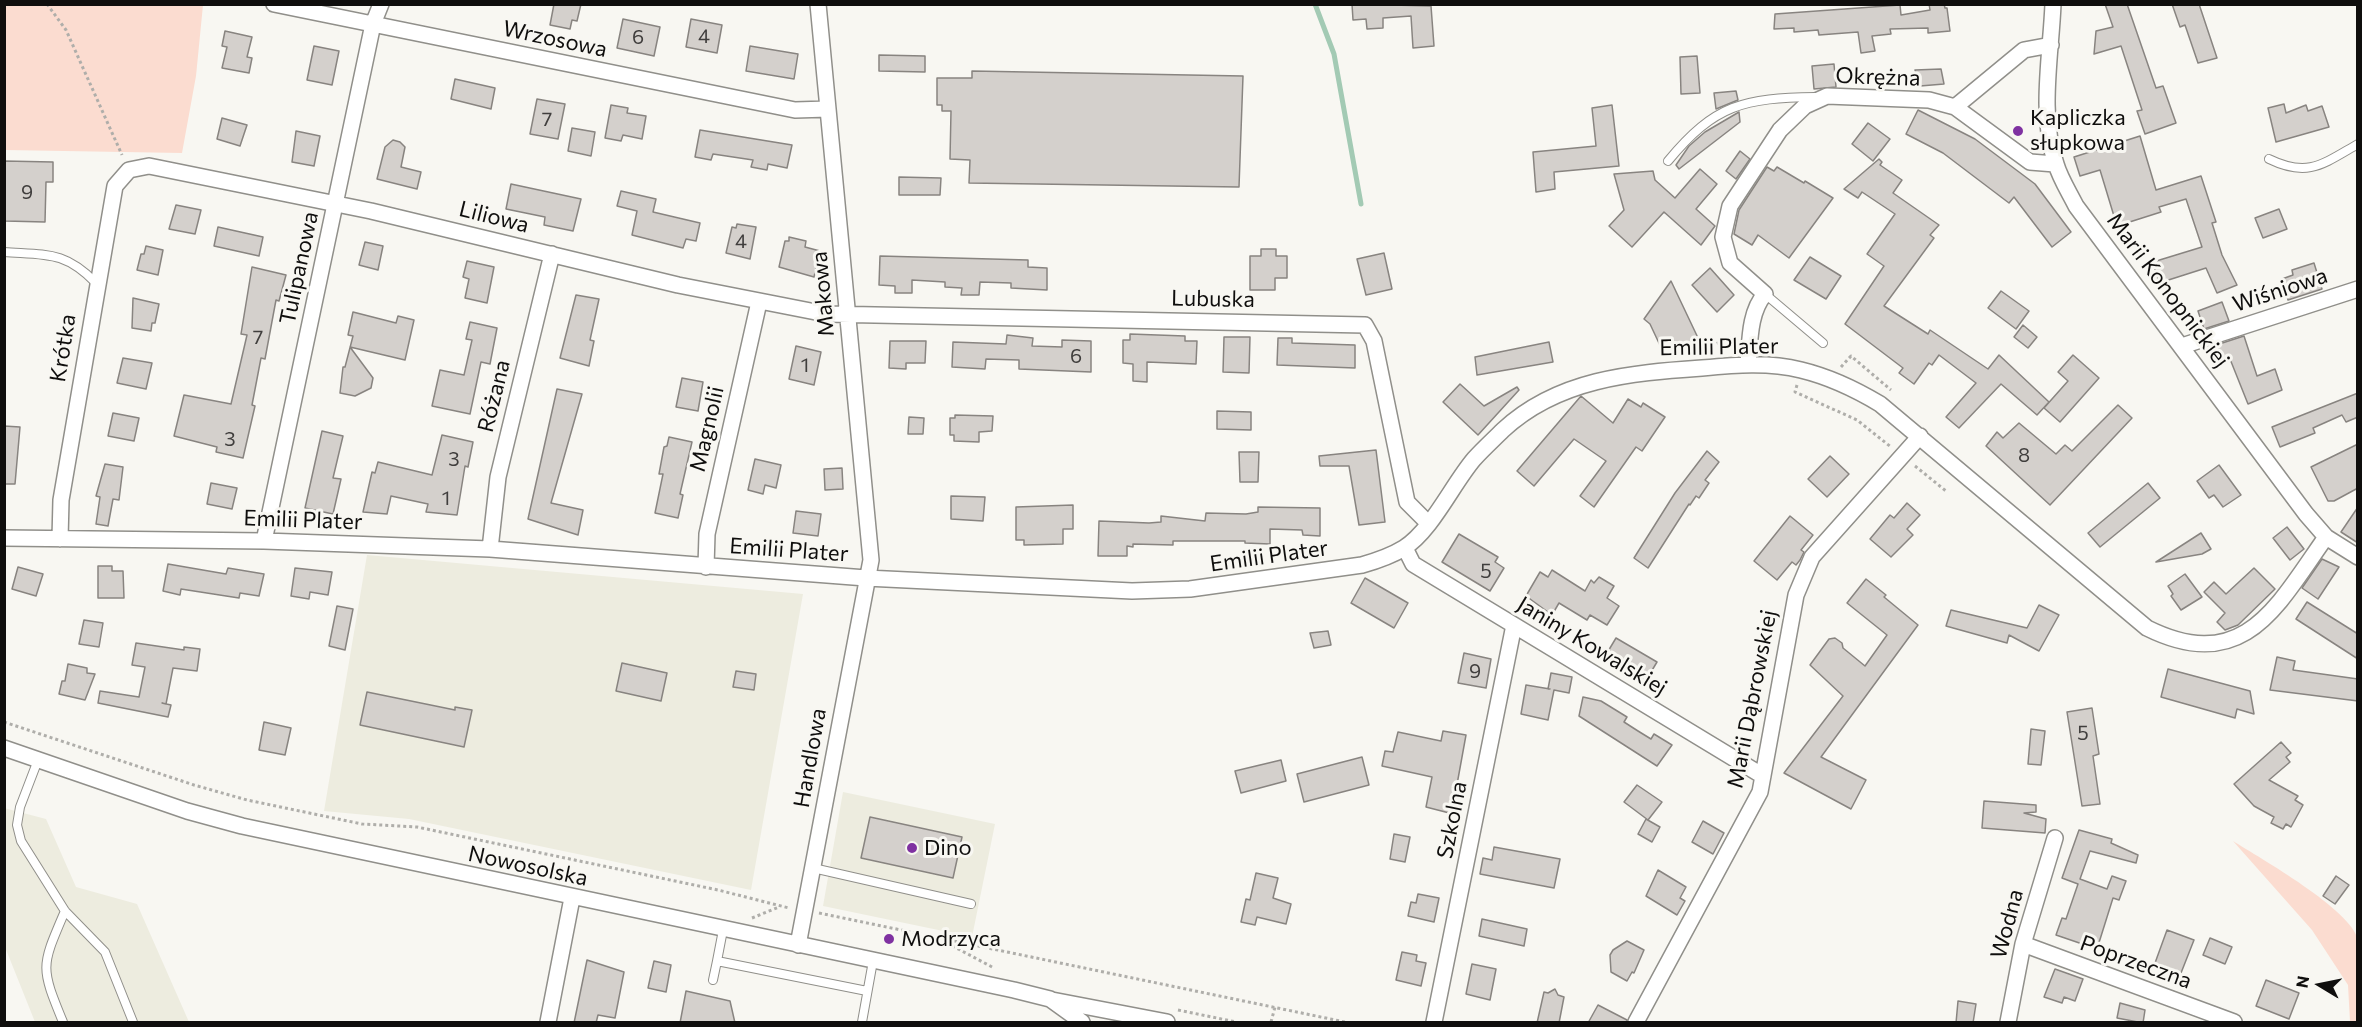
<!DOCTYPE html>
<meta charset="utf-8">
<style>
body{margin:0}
#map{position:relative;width:2362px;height:1027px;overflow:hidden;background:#f8f7f2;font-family:Commissioner,sans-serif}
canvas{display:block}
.frame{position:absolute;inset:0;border:6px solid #0f0e0d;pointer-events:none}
.north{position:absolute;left:2290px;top:955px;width:60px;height:60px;-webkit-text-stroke:4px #f8f7f2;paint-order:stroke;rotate:280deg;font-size:16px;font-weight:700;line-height:24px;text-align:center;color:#0f0e0d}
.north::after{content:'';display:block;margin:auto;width:21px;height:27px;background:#0f0e0d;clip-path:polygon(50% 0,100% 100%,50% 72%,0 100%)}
</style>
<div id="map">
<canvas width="2362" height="1027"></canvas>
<div class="frame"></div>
<div class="north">N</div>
</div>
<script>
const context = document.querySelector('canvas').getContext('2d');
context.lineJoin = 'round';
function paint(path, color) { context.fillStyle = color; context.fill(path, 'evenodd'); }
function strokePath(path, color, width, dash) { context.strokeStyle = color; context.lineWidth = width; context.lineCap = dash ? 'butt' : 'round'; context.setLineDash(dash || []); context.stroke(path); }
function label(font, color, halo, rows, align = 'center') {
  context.font = font + ' Commissioner,sans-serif'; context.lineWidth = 6; context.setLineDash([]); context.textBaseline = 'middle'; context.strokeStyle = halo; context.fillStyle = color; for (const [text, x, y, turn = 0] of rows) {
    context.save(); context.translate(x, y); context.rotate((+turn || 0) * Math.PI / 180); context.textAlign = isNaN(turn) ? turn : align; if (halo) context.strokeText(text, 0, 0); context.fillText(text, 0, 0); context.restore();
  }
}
const built = new Path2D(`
 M367,555L803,594L751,890L409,819L324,811Z
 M843,792L995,824L972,937L823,906Z
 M4,808L46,819L76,887L137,904L189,1022H35L5,947Z`);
const green = new Path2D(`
 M5,4L203,5L196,76L182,153L5,150Z
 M2233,841C2260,858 2352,910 2358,940C2362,964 2358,997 2357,1022H2350L2348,985L2312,930Z`);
const stream = new Path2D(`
 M1315,4L1334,54L1361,204`);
const building = new Path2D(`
 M554,4H581L577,21L572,20L570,29L550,25Z
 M1352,4L1431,6L1434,46L1413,48L1411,16L1383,18V28L1367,29L1366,19L1353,20Z
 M1929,4H1944L1945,8H1947L1950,31L1928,33V28L1890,29L1891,34L1872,36L1875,51L1861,53L1858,32L1819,35L1818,30L1794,32V28L1774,29L1775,14L1900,5L1901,15L1930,10Z
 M2105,4H2127L2156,88L2163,86L2176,123L2145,134L2137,111L2142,110L2121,46L2094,54L2096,31L2113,27Z
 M2172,4H2199L2217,58L2198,63L2185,25L2180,27Z
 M623,19L660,27L654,56L617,48Z
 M691,19L722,25L717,53L686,47Z
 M225,31L252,37L247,57L252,58L249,73L222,68L227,47L222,46Z
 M314,46L339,51L332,85L307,80Z
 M750,46L798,54L794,79L746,71Z
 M879,55L925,56V72L879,71Z
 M1697,56L1700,93L1681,94L1680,57Z
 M1834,64L1836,87L1814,89L1812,66Z
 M1941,69L1944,84L1920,86L1915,70Z
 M972,71L1243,76L1239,187L969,183L970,160L950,159L951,111H942V105H937V78H972Z
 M455,79L495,88L491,109L451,99Z
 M1736,91L1738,100L1716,109L1714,93Z
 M537,99L565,104L558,139L530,134Z
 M2284,104L2286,113L2306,105L2308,111L2322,106L2329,127L2276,142L2268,108Z
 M611,105L628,108L627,113L646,116L642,139L623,135L621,141L605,138Z
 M1612,105L1619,166L1554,172L1555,189L1536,192L1533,152L1596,146L1592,108Z
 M1918,110L1975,139L2035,184L2071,232L2052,247L2014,197L2009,203L1943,153L1906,134Z
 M1739,112L1740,122L1679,169L1676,165L1689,146L1705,132Z
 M222,118L247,125L240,146L217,139Z
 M1868,123L1890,139L1873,161L1852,144Z
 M572,128L595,132L591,156L568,151Z
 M700,130L792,145L787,168L768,164L767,170L751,167L753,160L713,154L711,160L695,157Z
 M296,131L320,136L314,166L292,162Z
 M2140,136L2156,190L2201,176L2216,222L2212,223L2222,255L2237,285L2217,293L2206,268L2159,283L2153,262L2202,247L2186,199L2159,207L2161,212L2117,226L2100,170L2080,176L2074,157Z
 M393,140L400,142L405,147L401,167L421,172L417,189L377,179L385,147Z
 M1740,151L1750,159L1736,179L1726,171Z
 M1879,159L1882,162L1880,165L1902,180L1893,193L1939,225L1930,235L1934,238L1884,306L1928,334L1930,330L1988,369L1999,355L2049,402L2037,415L2001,384L1959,428L1946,417L1976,383L1939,355L1932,365L1929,363L1914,384L1899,373L1903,368L1845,324L1884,266L1867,254L1895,214L1862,192L1858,198L1844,189Z
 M4,161L53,162V182H46L45,222L5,221Z
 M1767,167L1774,171L1777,167L1804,183L1805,181L1833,198L1789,258L1758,235L1752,245L1734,234L1739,210Z
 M1700,169L1717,184L1696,209L1715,226L1701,245L1664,212L1632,247L1609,226L1624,210L1614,174L1653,171L1655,180L1675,198Z
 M899,177L941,178L940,195H899Z
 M511,184L581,199L573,231L544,225L545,217L506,209Z
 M621,191L656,199L653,212L700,223L696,241L686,239L683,248L632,235L637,211L617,206Z
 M176,205L201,210L195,234L169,229Z
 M2279,209L2287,229L2263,238L2255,218Z
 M737,224L756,227L750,259L726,253L732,227L736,228Z
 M218,227L263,237L259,256L214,246Z
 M789,237L806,241L805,247L820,251L814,277L779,267L785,241H789Z
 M365,242L383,246L378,270L359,265Z
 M146,246L163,250L158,275L137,270L141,254H144Z
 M1261,249H1276V256H1287V278H1275V290H1250V256H1261Z
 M1384,253L1392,289L1366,295L1357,259Z
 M880,256L1028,260V267L1047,268V290L1011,288V283L980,282L979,295H961L962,288L945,287V282L912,280V293H895V286L879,285Z
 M1810,257L1841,276L1826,299L1794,280Z
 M467,261L494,267L487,303L465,298L469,279L463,277Z
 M2314,263L2322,289L2288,300L2282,279L2293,275L2292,270Z
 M252,267L286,275L279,301L276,300L265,359L261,358L252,405L255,406L243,458L216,452L217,447L174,436L184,395L231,404L247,335L241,334Z
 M1710,268L1734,295L1717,312L1692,285Z
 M1671,281L1699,340L1665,356L1650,324L1644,319Z
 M2001,291L2029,311L2016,329L1988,308Z
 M576,295L599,299L590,340L594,341L589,366L560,358Z
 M133,298L159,304L155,323H152L151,331L132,328Z
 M2222,302L2229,321L2204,329L2198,311Z
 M353,312L396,323L398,316L414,320L405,360L350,347L373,378L371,388L355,396L340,393L343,367H345L353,336L348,335Z
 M470,322L497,328L490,364L481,362L470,414L432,406L440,370L464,375L472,340L466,339Z
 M2023,325L2037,337L2028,348L2014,337Z
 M1130,334L1185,336V341H1197L1196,364L1147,362V382L1133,381V364L1123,363V340H1130Z
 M1007,335L1033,338L1032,346L1062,347V340L1091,341V372L1019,369V360L986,359L985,369L952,367L953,342L1006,344Z
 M2244,336L2257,376L2275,369L2282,390L2248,404L2230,359L2218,362L2213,346Z
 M1224,337H1250L1249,373L1223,372Z
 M1278,338H1292V343L1355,345V368L1277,365Z
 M890,341H926L925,363H906V369L889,368Z
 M1549,342L1553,362L1477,375L1475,357Z
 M796,346L821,352L814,385L789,379Z
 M2073,355L2099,378L2060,422L2044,408L2068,381L2058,372Z
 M123,358L152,363L146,389L117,383Z
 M682,378L703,382L698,411L676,407Z
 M1460,384L1484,406L1517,387L1519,390L1478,435L1443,402Z
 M557,389L582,394L551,503L583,510L578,535L528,519Z
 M2358,393V417L2346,422L2342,415L2313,428L2315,433L2280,447L2272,427Z
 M1581,396L1613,423L1628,399L1641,407L1643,403L1665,417L1642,451L1636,447L1594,507L1580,496L1606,461L1574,439L1534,486L1517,471Z
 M2118,405L2132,418L2050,505L1986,446L1997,432L2003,438L2019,423L2056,454L2065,445L2072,451Z
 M1217,411L1251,412V430L1217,429Z
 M113,413L139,418L134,441L108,436Z
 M955,415L993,416L992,431L979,432V442L954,441V435H950V418H955Z
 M909,417L924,418L923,434H908Z
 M4,426L20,427L15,484H4Z
 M322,431L343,436L333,478L341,479L333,514L305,508Z
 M442,435L473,442L468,467L465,466L457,515L426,512L428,504L391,496L387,514L363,512L372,472L375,473L378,462L432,475Z
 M669,437L692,442L680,494L683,495L678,518L655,513L663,474H659L664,447L667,446Z
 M2358,444V488L2334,501H2328L2311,467Z
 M1376,450L1385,522L1359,525L1349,466H1320L1319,456Z
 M1707,451L1719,462L1705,480L1709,483L1699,498L1696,496L1690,505L1689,504L1648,568L1634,558L1675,493Z
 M1239,452H1259L1258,482H1240Z
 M1830,456L1849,474L1827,497L1808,479Z
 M755,459L781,465L776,488L765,485L763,494L748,490Z
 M105,464L123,467L119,500L113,499L108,526L96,524L100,497L96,496Z
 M2219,465L2241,495L2223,507L2214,495L2209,498L2197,481Z
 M842,468L843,489L825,490L824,469Z
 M211,483L237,488L232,509L207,504Z
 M2148,483L2160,498L2100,547L2088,533Z
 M951,496L985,497L983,521L951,519Z
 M1907,503L1920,515L1907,529L1913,535L1891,557L1870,539L1890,515L1894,518Z
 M1073,505V529H1063V544L1024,545V540H1016V507Z
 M1258,507L1320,508V536L1303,535L1302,530L1270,529V544L1245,543V541H1173V545L1133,544V547L1127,546V556H1098L1099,521L1149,523L1161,522V516L1205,521L1206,513L1246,514L1258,512Z
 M2358,507V543L2341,532Z
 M796,511L821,514L818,536L793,533Z
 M1790,516L1813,535L1801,550L1804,552L1800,560L1796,565L1792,562L1777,580L1754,561Z
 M2287,527L2304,549L2290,560L2273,538Z
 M2201,533L2211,549L2202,554L2156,562Z
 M1459,534L1498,557L1495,562L1504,568L1490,591L1442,562Z
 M2322,559L2339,567L2318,599L2302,588Z
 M168,564L226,574L228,568L264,574L259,596L240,593L239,598L181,589L180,595L163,591Z
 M98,566H112V571H123L124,598H98Z
 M18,567L43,574L36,596L12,589Z
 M295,568L332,572L328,595L310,592L309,599L291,596Z
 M2254,568L2275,589L2238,625L2225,630L2217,622L2225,613L2204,592L2214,582L2226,594Z
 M1552,570L1585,591L1591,580L1594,583L1599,577L1614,586L1607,598L1619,606L1607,625L1590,615L1587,620L1559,603L1552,615L1526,596L1540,572L1548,577Z
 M2185,574L2202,597L2181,610L2171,596L2173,594L2168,586Z
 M1365,578L1408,603L1394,628L1351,603Z
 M1866,579L1886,595L1884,597L1918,625L1821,757L1866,780L1851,809L1784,773L1843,696L1810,665L1829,639L1835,638L1842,643L1843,648L1865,666L1887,635L1847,603Z
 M2307,602L2358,634V659L2296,619Z
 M2039,605L2059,615L2039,651L2009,635L2007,643L1946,626L1951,610L2027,628Z
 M337,606L353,609L345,650L329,646Z
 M84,620L103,623L99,647L79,644Z
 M1328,631L1331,645L1314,648L1310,633Z
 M1616,638L1657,662L1645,682L1604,658Z
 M136,643L184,650V647L200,649L197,671L173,668L166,704L162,703L171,705L168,717L98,703L100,691L139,697L145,667L132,665Z
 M1464,653L1491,659L1486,688L1458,683Z
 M2277,657L2295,661L2293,670L2358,679V701L2270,690Z
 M622,663L667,673L661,701L616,691Z
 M68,664L87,668V673L95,674L85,700L59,694L62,681H65Z
 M2168,669L2250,691L2254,714L2237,709L2235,718L2161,697Z
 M736,671L756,674L754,690L733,687Z
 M1551,673L1572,677L1569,693L1554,690L1548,720L1521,714L1526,685L1550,689H1548Z
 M367,692L455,710V707L472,710L464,747L360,725Z
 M1583,697L1601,701L1627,717L1624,722L1638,731L1651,739L1654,734L1672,745L1657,766L1579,716Z
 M2092,708L2099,754L2093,756L2100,804L2082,806L2067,712Z
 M264,722L291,728L285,755L259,750Z
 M2031,729L2045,731L2041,765L2028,764Z
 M1443,731L1466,735L1456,790L1461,791L1457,815L1426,807L1432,777L1382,766L1385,751L1393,752L1398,732L1441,741Z
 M2281,742L2291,753L2286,757L2290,762L2269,780L2298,796L2295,800L2303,805L2291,827L2286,824L2283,829L2271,823L2274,817L2254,806L2234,784Z
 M1362,757L1369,785L1304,802L1297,774Z
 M1281,760L1286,781L1241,793L1235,771Z
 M1637,785L1662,802L1648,820L1624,802Z
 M1984,801L2036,805V812L2024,813L2046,819L2045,833L1982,828Z
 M870,817L962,837L953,878L861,858Z
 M1646,819L1660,827L1652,842L1638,834Z
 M1703,821L1724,833L1713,854L1692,842Z
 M2079,830L2112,839L2111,843L2138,855L2136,863L2090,851L2080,879L2107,889L2112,876L2126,881L2119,900L2113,898L2097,949L2056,935L2062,918L2066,919L2078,884L2062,878Z
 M1394,834L1410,837L1405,862L1390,859Z
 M1494,847L1560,859L1554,888L1480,874L1483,858L1492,860Z
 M1658,870L1686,887L1680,898L1685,901L1677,915L1646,896Z
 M1256,873L1278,878L1273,898L1291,904L1286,924L1257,917L1255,925L1241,922L1246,899L1250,900Z
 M2336,876L2349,885L2335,904L2323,896Z
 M1418,894L1439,898L1434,922L1408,916L1411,902L1416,903Z
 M1482,919L1527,929L1524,946L1479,936Z
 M2167,930L2194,940L2181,973L2155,963Z
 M2210,938L2232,947L2225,964L2203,955Z
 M1627,941L1644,950L1634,973L1632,972L1627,981L1611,972L1610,955L1613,950Z
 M1402,952L1417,955L1416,961L1426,963L1421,986L1396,980Z
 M587,960L624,972L615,1018L598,1015L596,1023H574Z
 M654,961L671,965L666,992L648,988Z
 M1472,964L1496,969L1490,1000L1466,994Z
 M2055,969L2083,979L2075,1001L2064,997L2062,1003L2044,997Z
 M2266,980L2299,993L2289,1019L2256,1006Z
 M1555,989L1558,995L1564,997L1559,1023H1537L1544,992L1548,993Z
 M686,991L730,1001L735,1023H680Z
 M1958,1001L1976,1004L1973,1023H1956Z
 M2120,1003L2145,1010L2143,1023L2117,1018Z
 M1598,1005L1627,1020L1626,1023H1588Z`);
const path = new Path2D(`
 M47,4L66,30L122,155
 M1700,350L1733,337
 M1841,367L1851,356L1891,390
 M1797,385L1795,392L1857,420L1891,447
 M1915,466L1946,491
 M4,722L194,785L247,800L362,824L417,827L718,890L789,908
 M819,913L1345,1022
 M752,918L779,907
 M947,943L994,968
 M1178,1010L1236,1022
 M1271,1022L1275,1007`);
const service = new Path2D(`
 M2269,159C2308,178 2323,164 2358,144
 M1668,161C1715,104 1744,98 1816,97
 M4,252C47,255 65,251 96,283
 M1765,294L1823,343
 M38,760L20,807L17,825L21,841L65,911L105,952L133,1022
 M813,868L971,904
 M717,961L723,930
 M713,980L717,961L867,991
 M63,1022C40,966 41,967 65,911
 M862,1022L873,961`);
const minor = new Path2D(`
 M274,4L795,110L828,109
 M2053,4C2051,55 2039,115 2056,164C2060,178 2069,192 2076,206L2306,514L2326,537L2358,557
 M1955,107L2024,50L2051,45
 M2182,346L2358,289
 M1748,364C1750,342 1749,312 1765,294L1730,263L1723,237L1730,206L1780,130L1805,106L1827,96L1929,100L1955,107L2030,162L2055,164
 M4,538L264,541L490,549L866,578L1132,591L1190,589L1362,565C1376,561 1391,556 1404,548C1432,530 1452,485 1474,459C1483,449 1493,440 1503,430C1558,379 1630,373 1702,368C1735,365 1768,362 1801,370C1830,377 1855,389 1880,404L2147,628C2244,676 2277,606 2326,537
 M60,539L61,500L115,186L129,170L149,166L371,211L678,285L826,314L1365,325L1374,341L1407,502L1428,523
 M264,541L373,24L381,4
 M1405,548L1413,564L1763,776
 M490,549L498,477L552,254
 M706,567L707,534L759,302
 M4,748L187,811L242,826L1014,990L1050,999L1082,1022
 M2023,944L2234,1022
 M798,945L871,560L818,4
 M1052,1000L1167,1022
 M548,1022L572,898
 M1434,1022L1514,625
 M1636,1022L1760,792L1796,595L1812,557L1920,436
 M2008,1022L2023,944L2055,838`);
const markers = [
 [2018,131,6,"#7f31a1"],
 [912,848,6,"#7f31a1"],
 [889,939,6,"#7f31a1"]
];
const numberNames = [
 ["4",704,36],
 ["6",638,37],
 ["7",547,119],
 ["9",27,192],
 ["4",741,241],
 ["7",258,337],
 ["6",1076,356],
 ["1",805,365],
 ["3",230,439],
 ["8",2024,455],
 ["3",454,459],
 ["1",446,498],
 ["5",1486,571],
 ["9",1475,671],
 ["5",2083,733]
];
const streetNames = [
 ["Wrzosowa",555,39,12],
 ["Okrężna",1878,77,2],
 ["Liliowa",494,217,14],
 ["Tulipanowa",299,268,-78],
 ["Marii Konopnickiej",2168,290,53],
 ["Wiśniowa",2280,290,-18],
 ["Makowa",823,294,-95],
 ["Lubuska",1213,299,1],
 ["Emilii Plater",1719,347,-1],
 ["Krótka",63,348,-81],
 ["Różana",494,396,-76],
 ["Magnolii",707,429,-77],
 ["Emilii Plater",303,520,2],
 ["Emilii Plater",789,550,4],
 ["Emilii Plater",1269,556,-8],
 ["Janiny Kowalskiej",1592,646,31],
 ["Marii Dąbrowskiej",1752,699,-79],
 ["Handlowa",810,758,-80],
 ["Szkolna",1452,820,-79],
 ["Nowosolska",528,866,12],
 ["Wodna",2007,924,-75],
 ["Poprzeczna",2136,962,20]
];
const poiNames = [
 ["Kapliczka",2030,118],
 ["słupkowa",2030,143],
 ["Dino",924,848],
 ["Modrzyca",901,939]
];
paint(built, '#edecdf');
paint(green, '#fbdcd0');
strokePath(stream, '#a3cab4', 5);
paint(building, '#d4d0cc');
strokePath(building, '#888480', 1.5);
strokePath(service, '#908f8a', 10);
strokePath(minor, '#908f8a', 18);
strokePath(path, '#afaeaa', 3, [3, 3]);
strokePath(service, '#fff', 8);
strokePath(minor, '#fff', 15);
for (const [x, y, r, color] of markers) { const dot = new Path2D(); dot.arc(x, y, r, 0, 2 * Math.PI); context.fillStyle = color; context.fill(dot); strokePath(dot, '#f8f7f2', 2); }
label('20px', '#403e3d', null, numberNames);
label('22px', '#0f0e0d', '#f8f7f2', streetNames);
label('22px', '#0f0e0d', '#f8f7f2', poiNames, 'left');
</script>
